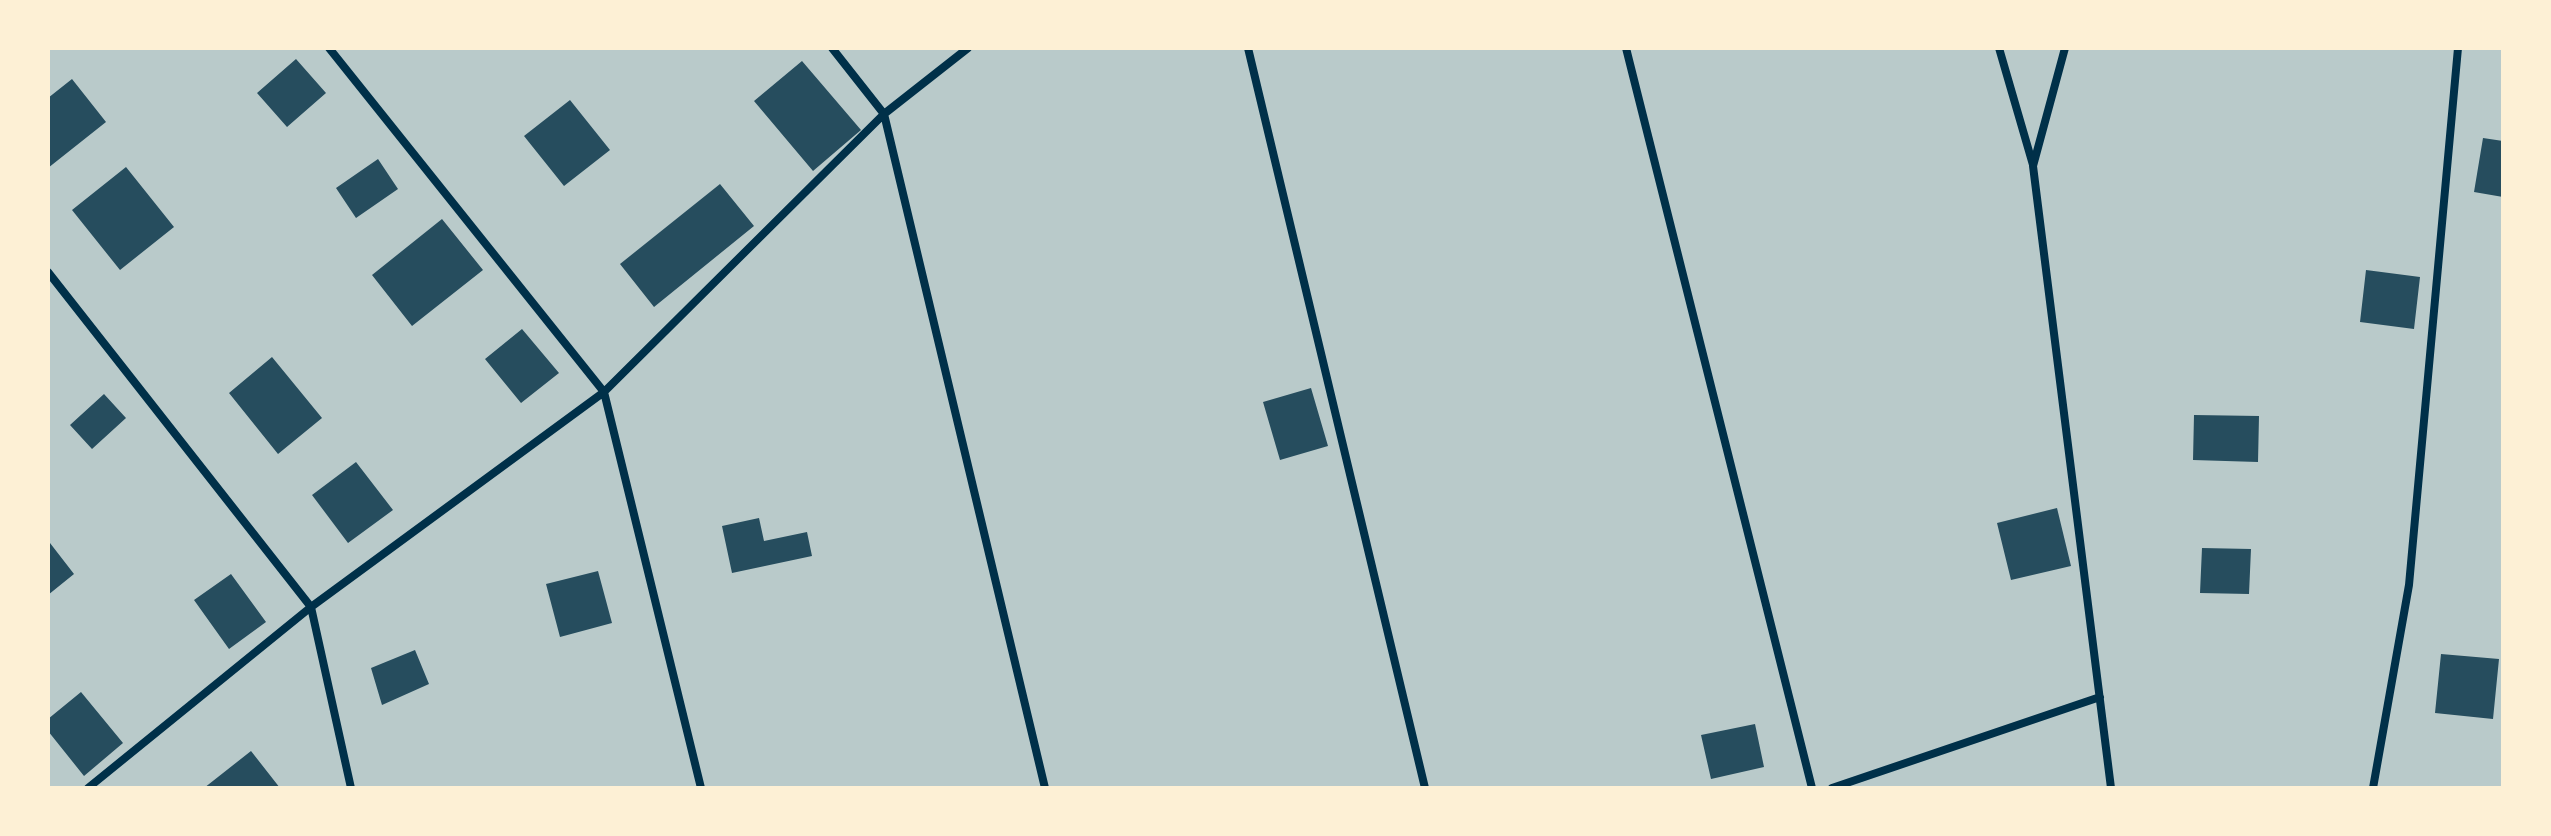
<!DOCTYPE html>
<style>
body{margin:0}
#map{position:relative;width:2551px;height:836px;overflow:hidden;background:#fdf0d5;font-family:"Alegreya Sans",sans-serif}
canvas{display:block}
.frame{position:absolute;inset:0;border:50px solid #fdf0d5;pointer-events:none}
</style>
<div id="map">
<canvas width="2551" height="836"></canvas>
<div class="frame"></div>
</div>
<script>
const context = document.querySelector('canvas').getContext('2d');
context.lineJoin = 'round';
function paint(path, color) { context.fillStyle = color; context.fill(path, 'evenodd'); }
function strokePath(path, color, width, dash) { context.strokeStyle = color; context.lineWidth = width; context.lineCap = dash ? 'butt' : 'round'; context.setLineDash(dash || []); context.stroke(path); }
const green = new Path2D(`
 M48,48H2503V788H48Z`);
const building = new Path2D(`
 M296,59L326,93L287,127L257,93Z
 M802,61L861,130L813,171L754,101Z
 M72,79L106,122L48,168V98Z
 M570,100L610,150L564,186L524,136Z
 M2483,138L2503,141V197L2474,192Z
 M378,159L398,189L356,218L336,188Z
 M126,167L174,227L120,270L72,210Z
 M720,184L754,226L654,307L620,264Z
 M442,219L483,270L412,326L372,275Z
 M2366,270L2420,277L2414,329L2360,322Z
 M522,329L559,373L521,403L485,359Z
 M272,357L322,418L278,454L229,393Z
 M1311,388L1328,446L1280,460L1263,402Z
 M104,394L126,418L92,449L70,425Z
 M2194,415L2259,416L2258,462L2193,460Z
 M356,462L393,510L348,543L312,495Z
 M2057,508L2071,566L2011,580L1997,523Z
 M759,518L764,541L807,532L812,556L732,573L722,526Z
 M50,543L74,574L48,595V545Z
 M2202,548L2251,549L2249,594L2200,593Z
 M598,571L612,623L560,637L546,584Z
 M231,574L266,622L229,649L194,600Z
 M415,650L429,684L382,705L371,668Z
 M2441,654L2499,659L2493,719L2435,713Z
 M81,692L123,743L84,776L48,731V719Z
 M1755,724L1764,767L1711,779L1701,735Z
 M251,751L280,788H204Z`);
const minor = new Path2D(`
 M329,48L604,392L701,788
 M832,48L884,114L1045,788
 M1248,48L1425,788
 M1626,48L1812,788
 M1999,48L2033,165
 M2065,48L2033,166L2111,788
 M48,272L311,607L351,788
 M88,788L311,607L604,392L884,114L968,48
 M1832,788L2100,697
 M2373,788L2409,585L2458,48`);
paint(green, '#b9caca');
paint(building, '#264d5e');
strokePath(minor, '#003049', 8);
</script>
